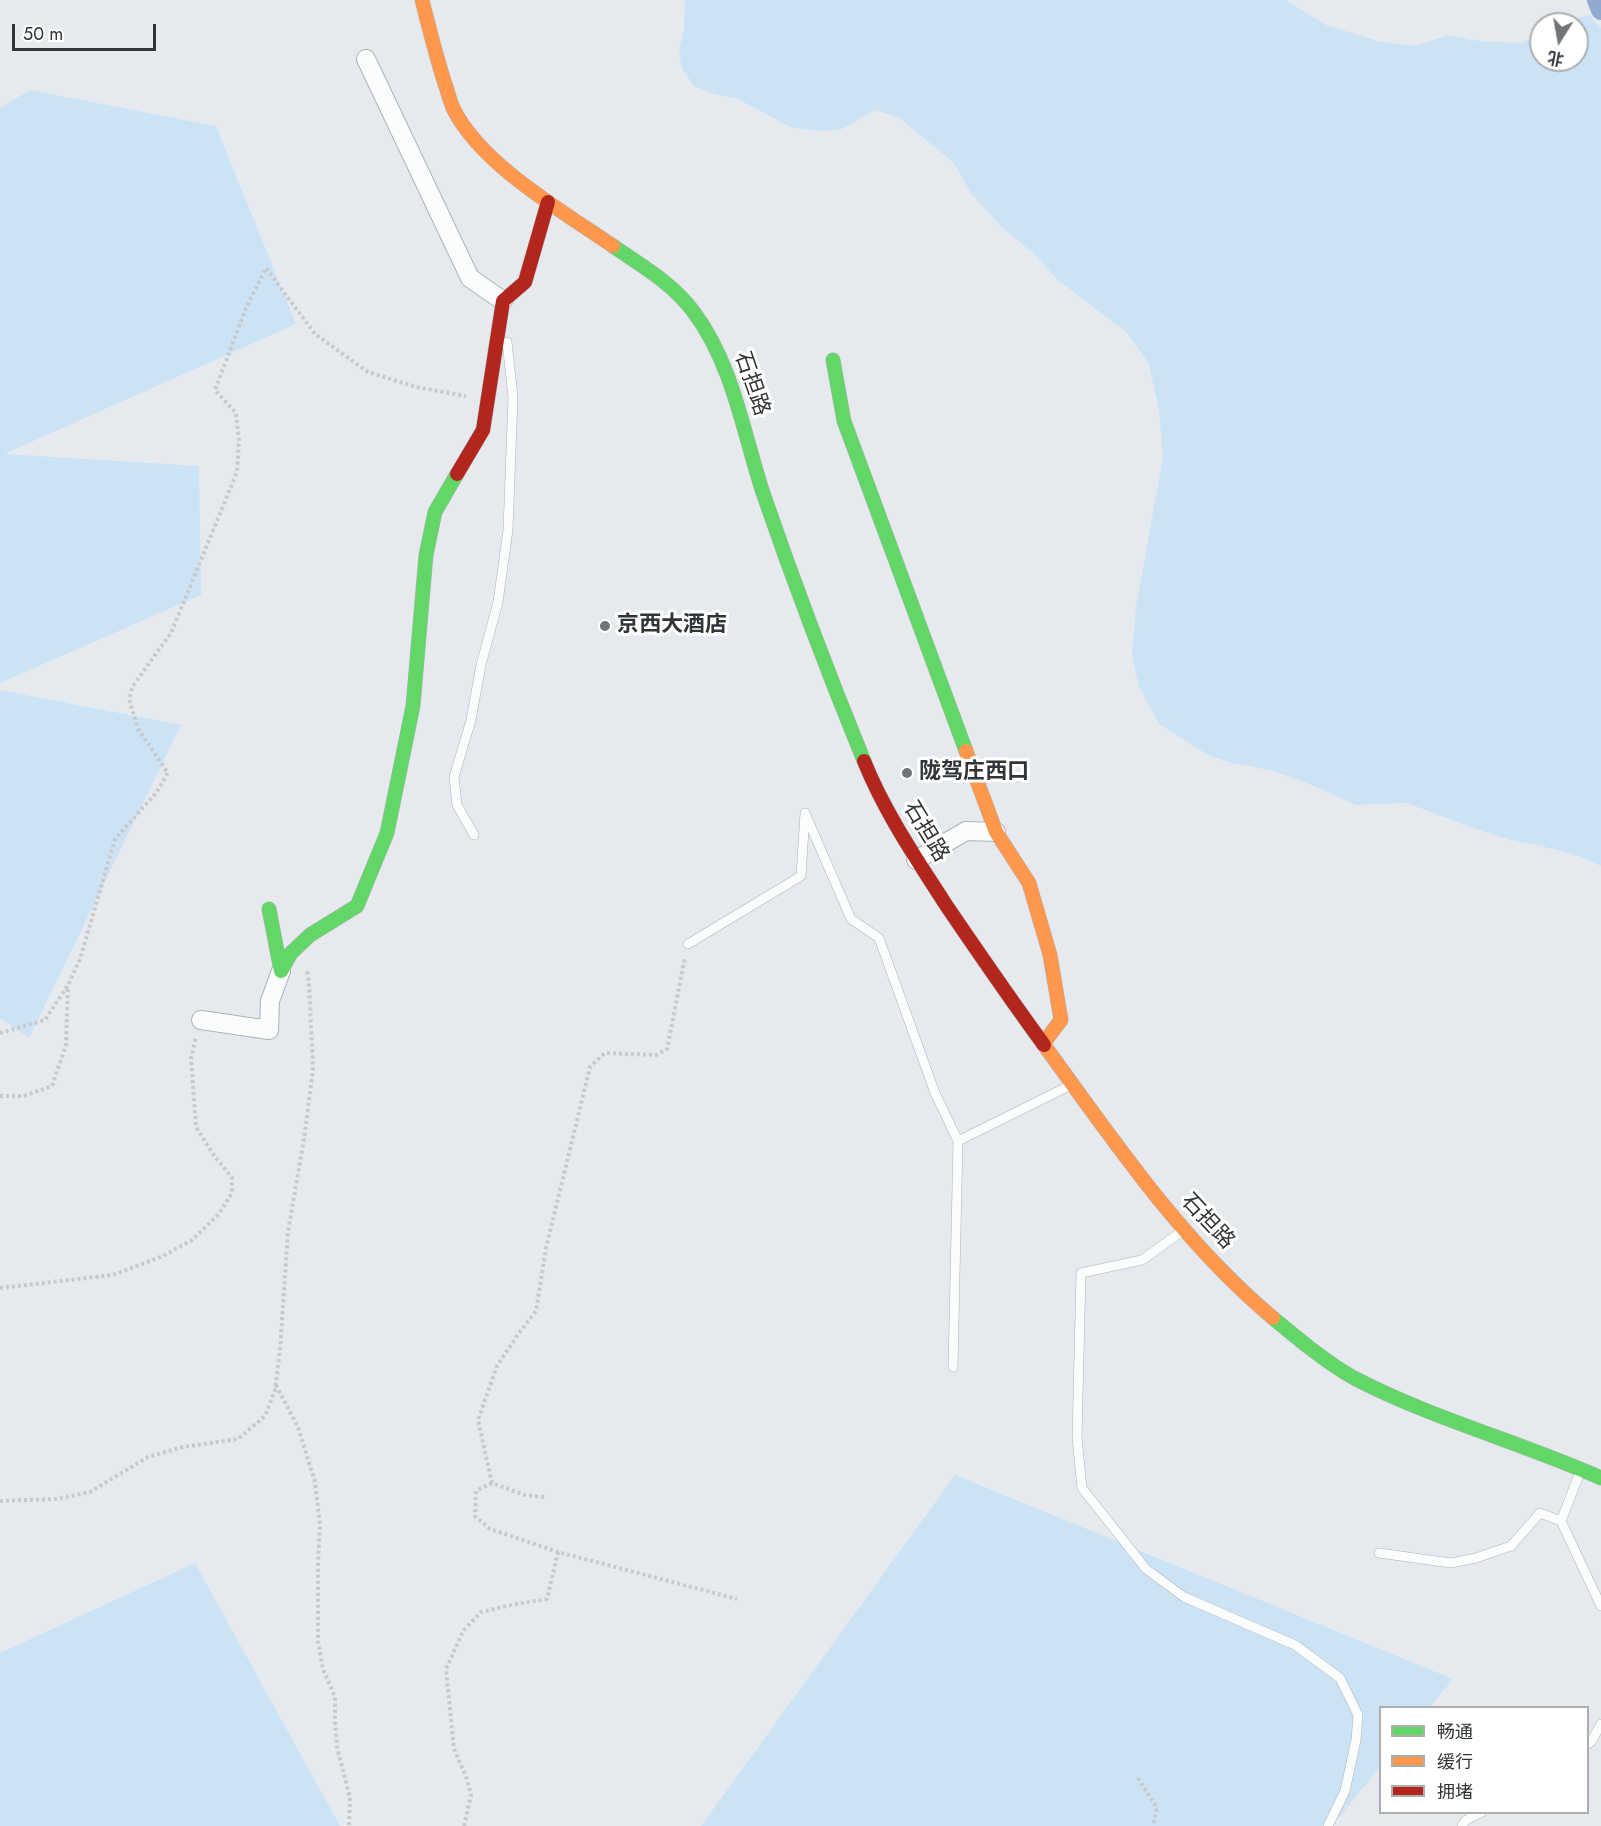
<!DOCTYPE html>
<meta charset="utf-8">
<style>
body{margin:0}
#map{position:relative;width:1601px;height:1826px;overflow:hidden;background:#e6eaee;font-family:Jost,"Noto Sans SC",sans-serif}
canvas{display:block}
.legend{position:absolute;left:1379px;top:1706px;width:210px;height:108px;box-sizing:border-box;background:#fff;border:2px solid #adaeaf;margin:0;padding:8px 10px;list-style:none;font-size:18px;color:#323538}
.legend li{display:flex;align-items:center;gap:12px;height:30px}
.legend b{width:30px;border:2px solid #adaeaf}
.north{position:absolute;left:1529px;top:12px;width:60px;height:60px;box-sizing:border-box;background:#fff;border:2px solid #adaeaf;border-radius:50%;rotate:191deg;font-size:16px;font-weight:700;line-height:24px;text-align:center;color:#323538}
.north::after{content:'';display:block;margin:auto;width:21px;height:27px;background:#717478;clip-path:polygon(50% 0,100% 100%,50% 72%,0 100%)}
.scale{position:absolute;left:12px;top:24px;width:144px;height:27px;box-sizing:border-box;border:3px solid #323538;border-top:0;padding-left:8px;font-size:18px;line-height:21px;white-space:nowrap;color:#323538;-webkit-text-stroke:4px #fff;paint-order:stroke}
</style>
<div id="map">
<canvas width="1601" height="1826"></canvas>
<ul class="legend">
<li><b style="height:8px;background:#63d668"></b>畅通</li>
<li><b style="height:8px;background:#ff974d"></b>缓行</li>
<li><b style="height:8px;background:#b3261e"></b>拥堵</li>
</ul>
<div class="north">北</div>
<div class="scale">50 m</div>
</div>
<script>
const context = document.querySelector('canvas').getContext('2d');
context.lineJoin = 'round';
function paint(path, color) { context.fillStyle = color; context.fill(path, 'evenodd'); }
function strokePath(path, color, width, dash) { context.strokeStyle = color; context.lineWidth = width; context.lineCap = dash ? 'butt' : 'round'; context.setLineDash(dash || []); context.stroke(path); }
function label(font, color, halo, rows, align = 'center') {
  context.font = font + ' Jost,"Noto Sans SC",sans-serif'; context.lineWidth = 6; context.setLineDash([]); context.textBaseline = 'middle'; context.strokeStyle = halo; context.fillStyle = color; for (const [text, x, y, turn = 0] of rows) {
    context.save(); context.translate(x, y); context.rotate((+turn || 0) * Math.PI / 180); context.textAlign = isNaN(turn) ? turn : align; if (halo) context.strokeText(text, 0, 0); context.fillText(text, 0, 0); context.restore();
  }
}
const green = new Path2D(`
 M685,0H1286L1326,25L1378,41L1414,46L1449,35L1479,41L1522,43L1541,34V60H1577V24H1559L1589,15L1601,28V866L1576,855L1541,846L1510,840L1473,828L1407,803L1356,805L1307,783L1273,771L1228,762L1208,755L1159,724L1139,687L1132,655L1136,607L1163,457L1159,409L1148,362L1127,333L1058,280L1034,254L1004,229L972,195L954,163L898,117L875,110L842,129L819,131L790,127L736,98L715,94L695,87L682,69L679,51L684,29Z
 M30,90L216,126L296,324L4,454L199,466L201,595L0,683V108Z
 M0,690L181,725L29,1038L0,1018Z
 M955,1475L1453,1679L1430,1707L1380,1708V1767L1332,1826H701Z
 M195,1563L340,1826H0V1653Z`);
const canal = new Path2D(`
 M1597,0L1601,10`);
const path = new Path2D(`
 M0,1033L45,1020L68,985L80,959L115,839L156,793L168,773L138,729L129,699L133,686L171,633L237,472L239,441L236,413L215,390L246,308L266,268L315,334L368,372L416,387L466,396
 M0,1096H24L52,1086L66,1045L68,986
 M0,1288L113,1275L163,1256L192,1240L219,1214L232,1193V1178L213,1154L196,1127L191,1058L196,1037
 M276,1385L298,1427L315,1482L320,1525L318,1561V1642L323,1669L335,1697V1722L337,1747L350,1798L349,1826
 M492,1483L476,1491L475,1516L490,1529L558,1552
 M544,1497L525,1495L492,1483L478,1420L497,1366L519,1333L536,1311L546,1248L590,1067L605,1053L656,1055L667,1049L685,957
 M0,1501L56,1499L90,1492L148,1457L183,1447L238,1439L265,1416L275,1390L280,1350L288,1232L304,1139L313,1069L309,983L307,970
 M1138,1778L1157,1808L1153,1826
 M464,1826L471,1795L467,1779L454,1749L446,1669L463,1631L481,1612L511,1605L547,1599L558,1552L737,1599`);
const lane = new Path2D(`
 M474,835L457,805L454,777L471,720L481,665L498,602L508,530L513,397L507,342
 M688,944L801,876L805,813L851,919L879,938L935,1093L958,1141L1069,1086
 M1181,1232L1142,1260L1081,1273L1077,1438L1082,1488L1146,1569L1184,1597L1295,1645L1340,1678L1358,1715L1356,1740L1345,1791L1328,1826
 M953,1367L958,1141
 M1561,1521L1601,1606
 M1379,1553L1451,1563L1476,1558L1511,1546L1540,1513L1561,1521L1580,1472
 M1588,1744L1591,1742L1601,1724
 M1462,1826L1466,1820L1482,1812`);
const street = new Path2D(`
 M366,59L470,278L503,301
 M916,860L966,831L996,832
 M201,1020L269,1030L270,1001L281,971`);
const fast = new Path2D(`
 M613,246C642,266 672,283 693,311C733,364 743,432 763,493C794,583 828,673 864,761
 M833,360L844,421L966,751
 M269,909L281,971L291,953L310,935L357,906L387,833L413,706L426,555L435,512L457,474
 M1273,1318C1297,1338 1327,1363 1354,1378C1433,1419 1520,1442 1601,1478`);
const slow = new Path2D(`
 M422,0C429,28 436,56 445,84C448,92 450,102 454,110C482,165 562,211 613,246
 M966,751L996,832L1029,883L1050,955L1061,1020L1043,1044
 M1044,1045C1114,1141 1181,1241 1273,1318`);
const jam = new Path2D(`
 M457,474L483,430L503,301L525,282L548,202
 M864,761C885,813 916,858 946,905C978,952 1010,999 1044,1045`);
const markers = [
 [605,626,6,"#717478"],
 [907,773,6,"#717478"]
];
const streetNames = [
 ["石担路",751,384,71],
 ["石担路",925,832,59],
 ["石担路",1207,1222,47]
];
const poiNames = [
 ["京西大酒店",617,626],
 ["陇驾庄西口",919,773]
];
paint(green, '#cce3f6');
strokePath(canal, '#91a8d1', 20);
strokePath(lane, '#afb2b5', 10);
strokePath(street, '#afb2b5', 20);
strokePath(fast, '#afb2b5', 15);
strokePath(slow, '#afb2b5', 15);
strokePath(jam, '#afb2b5', 15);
strokePath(path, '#c8c9ca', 4, [3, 3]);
strokePath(lane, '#fbfcfc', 9);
strokePath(street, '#fbfcfc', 18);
strokePath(fast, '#63d668', 14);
strokePath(slow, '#ff974d', 14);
strokePath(jam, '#b3261e', 14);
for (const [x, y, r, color] of markers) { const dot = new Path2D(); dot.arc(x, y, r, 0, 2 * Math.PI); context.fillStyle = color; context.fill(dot); strokePath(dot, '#fff', 2); }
label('22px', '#323538', '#fff', streetNames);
label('bold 22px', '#323538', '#fff', poiNames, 'left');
</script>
